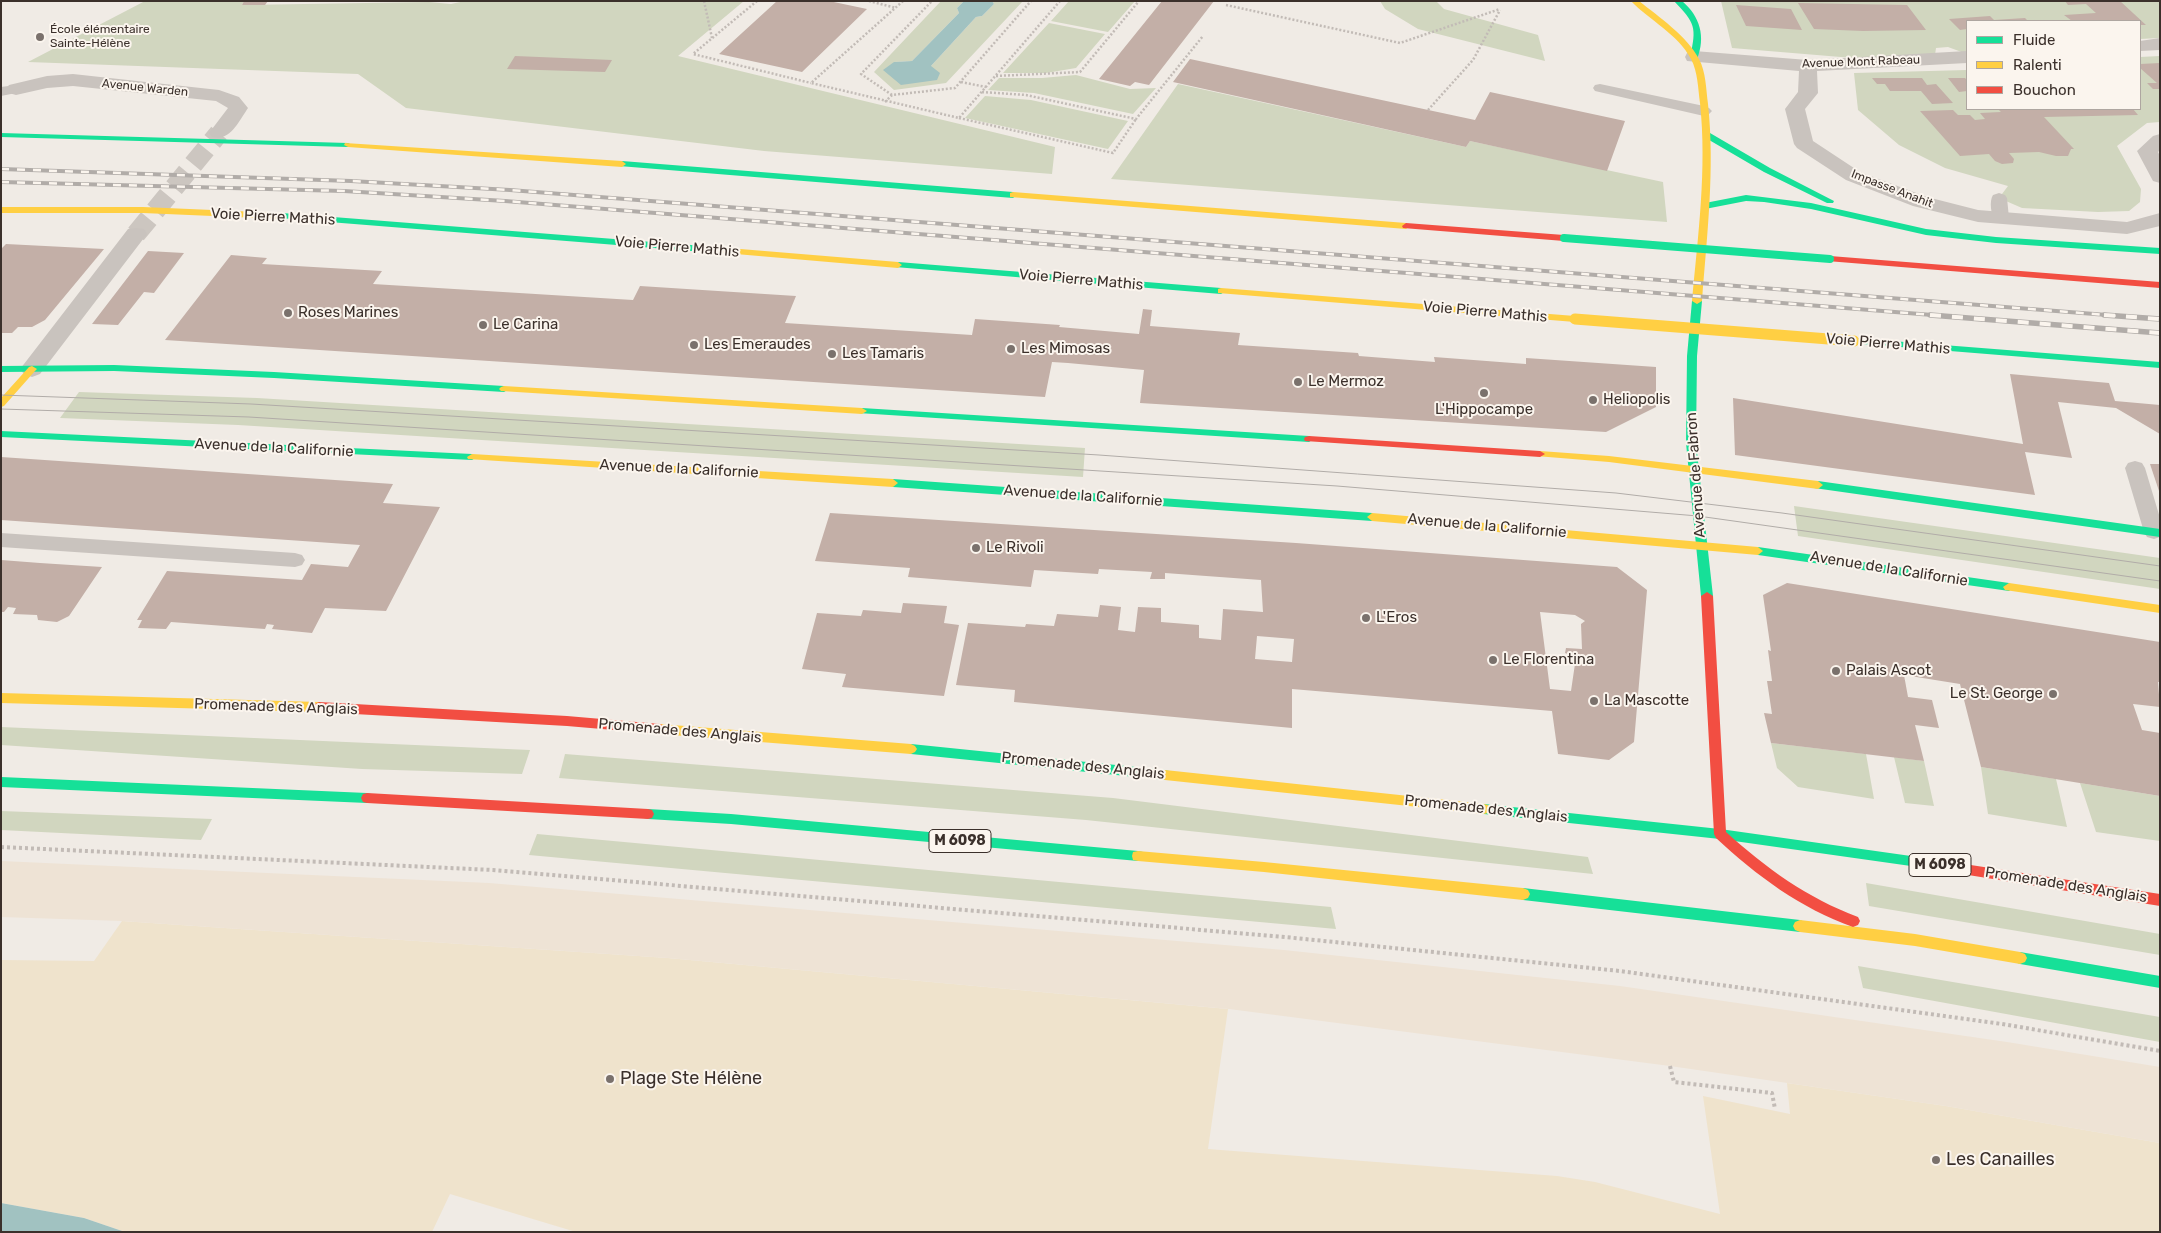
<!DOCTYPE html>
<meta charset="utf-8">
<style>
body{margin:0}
#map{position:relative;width:2161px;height:1233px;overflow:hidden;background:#f0ebe5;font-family:Rubik,sans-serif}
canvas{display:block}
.frame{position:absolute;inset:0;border:2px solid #3b302b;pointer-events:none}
.legend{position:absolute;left:1966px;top:20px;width:175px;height:90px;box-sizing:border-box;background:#fbf5ee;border:1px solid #aea6a0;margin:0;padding:6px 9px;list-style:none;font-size:15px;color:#3b302b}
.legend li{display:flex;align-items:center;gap:10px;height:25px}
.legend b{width:25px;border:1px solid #aea6a0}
</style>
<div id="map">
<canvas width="2161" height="1233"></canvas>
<div class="frame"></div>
<ul class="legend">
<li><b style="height:6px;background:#16e098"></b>Fluide</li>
<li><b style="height:6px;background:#ffcf43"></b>Ralenti</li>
<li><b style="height:6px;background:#f24e42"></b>Bouchon</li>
</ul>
</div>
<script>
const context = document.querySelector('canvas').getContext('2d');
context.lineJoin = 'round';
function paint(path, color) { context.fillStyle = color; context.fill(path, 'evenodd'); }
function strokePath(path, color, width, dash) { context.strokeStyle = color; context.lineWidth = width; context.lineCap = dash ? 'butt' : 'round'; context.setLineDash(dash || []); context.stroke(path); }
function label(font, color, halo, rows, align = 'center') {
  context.font = font + ' Rubik,sans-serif'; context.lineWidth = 4; context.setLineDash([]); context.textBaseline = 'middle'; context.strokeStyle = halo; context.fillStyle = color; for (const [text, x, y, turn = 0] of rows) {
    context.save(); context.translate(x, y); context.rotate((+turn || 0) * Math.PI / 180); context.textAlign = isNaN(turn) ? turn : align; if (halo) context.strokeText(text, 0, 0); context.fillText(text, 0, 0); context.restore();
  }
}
const green = new Path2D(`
 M145,1H244L242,5L429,2L451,4L465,1H744L678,56L1055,147L1052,174L764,151L406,108L358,74L28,62Z
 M941,1H964L957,8L959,13L912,61L894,62L931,66L976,17L982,16L994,4L992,1H1023L946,83L894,90L874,72Z
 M1069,1H1135L1108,32L1051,21Z
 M1380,1H1436L1444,9L1538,35L1545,61L1418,29L1385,9Z
 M1721,1H2160V38L2140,39V21H1967V54L1948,47L1936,48L1935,55L1853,58L1732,48Z
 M1049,23L1105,34L1076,68L1046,73H1003Z
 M2160,56V122L2147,123L2117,146L2141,189L2140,202L2129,211L2098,212L2022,208L1999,198L2008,186L1945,168L1899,145L1858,110L1854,73L1967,70V109H2140V57Z
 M1076,75L1130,89L1156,88L1133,114L1034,93L988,90L999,78H1042Z
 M1178,84L1466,147L1470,141L1663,182L1667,222L1111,179Z
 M985,96L1031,100L1128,121L1108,149L965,118Z
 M79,392L257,398L1085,448L1083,477L238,425L60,418Z
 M1794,506L2160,558V589L1798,536Z
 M1,727L530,750L522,774L362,769L1,745Z
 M1771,743L1866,754L1874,799L1798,787L1777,768Z
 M565,754L1113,798L1588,857L1593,874L1086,820L559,778Z
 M1894,757L1924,761L1934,806L1905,803Z
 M1981,767L2056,779L2067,827L1988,814Z
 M2080,783L2160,796V841L2096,832Z
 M1,811L212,819L201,840L1,830Z
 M537,834L1331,907L1336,929L529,855Z
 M1866,883L2160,934V955L1869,906Z
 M1858,966L2160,1017V1042L1863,988Z`);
const sand = new Path2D(`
 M122,921L668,958L1228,1009L1208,1149L1557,1176L1595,1182L1720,1214L1703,1096L1790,1114L1787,1083L1946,1106L2160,1143V1232H576L450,1194L432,1232H125L84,1218L1,1203V960L94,961Z`);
const plaza = new Path2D(`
 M1,861L489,883L1284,950L1620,986L2007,1042L2160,1067V1143L1946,1106L1670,1066L1229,1009L668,958L122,921L1,917Z`);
const water = new Path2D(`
 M964,1H992L994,4L982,16L976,17L931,66L940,73L937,80L901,85L883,70L894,62L912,61L959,13L957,8Z
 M1,1203L84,1218L125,1232H1Z`);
const building = new Path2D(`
 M244,1H268L265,5H242Z
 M777,1H829L867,9L802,72L719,54Z
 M1162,1H1214L1149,85L1135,82L1130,86L1099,79Z
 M2065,1H2120L2146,25H2140V21H2072L2064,15L2096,13L2086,4L2068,5Z
 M1798,3L1907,5L1926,30L1863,31L1814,29Z
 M1736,5L1791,9L1802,30L1746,26Z
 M1990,16L1994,20L2025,18L2028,21H1967V29L1960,30L1949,19Z
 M515,56L612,60L605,72L507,69Z
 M1190,59L1475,120L1490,92L1625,121L1607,171L1470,141L1466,147L1173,82Z
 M2160,63V89H2153L2147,83H2157L2140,68V64Z
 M1872,78H1922L1927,85L1936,84L1953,103L1932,104L1921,91H1890L1885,84H1877Z
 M1948,78H1965L1967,80V91L1959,92Z
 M1998,109H2133L2138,115L2044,117L2074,149H2071L2068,156H2056L2039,152L2009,153L2014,159L2013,163L2002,164L1995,161L1989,154L1960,156L1920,111L1953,110L1958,115H1970L1975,120L1985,119L1980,113L2001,112Z
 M6,244L104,249L45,320L32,327H18L12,333H1V249Z
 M148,251L184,253L154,293L144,292L118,325L92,324Z
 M231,255L267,258L262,264L382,271L373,284L633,300L640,286L796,296L785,323L972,335L975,319L1060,325L1059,327L1139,334L1143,309L1152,310L1150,326L1240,333L1238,345L1358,353L1359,356L1435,362L1434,357L1526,364V358L1656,367V407L1606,432L1140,403L1144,370L1068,363L1052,362L1045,397L165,340Z
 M2010,374L2109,383L2115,401L2160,405V434L2116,408L2058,402L2072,458L2025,452L2035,495L1735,455L1733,398L2023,444Z
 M1,457L393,484L383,503L440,507L386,611L325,608L312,633L272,629L274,625L267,624L265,629L171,622L166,629L138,628L142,620H137L167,571L302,580L311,564L348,567L360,545L1,520Z
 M2150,464H2160V491H2159Z
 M830,513L1296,543L1617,567L1647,590L1634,742L1609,760L1558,754L1552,711L1292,689V728L1014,702L1015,690L956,685L968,623L1025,627L1026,624L1054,626L1057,614L1098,617L1100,605L1121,607L1118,630L1135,632L1138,607L1161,608V622L1199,625V638L1221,640L1223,609L1263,612L1261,580L1165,573V579H1150L1152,572L1099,569L1098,574L1034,570L1031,587L908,577L910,568L815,561ZM1540,612L1575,615L1585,621L1581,624L1582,649L1566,648L1565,653L1576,657L1571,691L1550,689ZM1257,636L1294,639L1292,662L1255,659Z
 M1,560L40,563L102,567L69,616L57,622L38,620L37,615L13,614L16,608L8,607L4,612H1Z
 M1787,583L2160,642V682H2158L2160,707L2133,704L2142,730L2160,733V796L1981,767L1960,684L1904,675L1908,697L1932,700L1939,728L1915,725L1924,761L1771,743L1764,713L1772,714L1767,681H1772L1768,650L1771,651L1763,595Z
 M903,603L947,606L944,623L959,625L944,696L842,687L846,674L802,669L817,613L861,616L863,610L901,613Z`);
const streetTunnel = new Path2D(`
 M136,234L219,133`);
const pathFar1 = new Path2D(`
 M704,1L712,38
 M757,1L693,54L811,83
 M869,1L896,8
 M903,1L811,83L959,118L1060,1
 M1226,5L1400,43L1500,9
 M996,76L1080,72L1139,1
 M961,82L986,87
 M982,92L1026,95L1136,119L1203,36
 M892,95L861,74L932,1
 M885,102L892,95L955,88L1031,1
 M1428,110L1473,60L1500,10
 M959,118L1113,153L1136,119`);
const path = new Path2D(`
 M1,847L493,870L1285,937L1620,971L2002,1024L2160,1051
 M1670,1066L1674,1082L1772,1093L1775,1109`);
const lane = new Path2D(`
 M1600,84L1704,106L1709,108L1712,111L1709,114L1704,116L1595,91L1593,88L1595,85Z
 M16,85L21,86L23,89L21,92L1,96V87Z
 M1999,193L2005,195L2007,198L2009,218L2007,221H1995C1991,215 1989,201 1993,195Z
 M2135,461L2142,463L2145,468L2160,518V537L2154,539L2147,537L2144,532L2125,468L2128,463Z
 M1,533L295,553L302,555L305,560L302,565L295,567L1,547Z`);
const street = new Path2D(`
 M2160,38V50L2140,51V41Z
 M1694,51L1808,60L1967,51V63L1817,71L1818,93L1805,109L1813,141L1860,172L1927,197L1978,210L2127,222L2160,213V226L2127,234L1978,222L1913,206L1846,180L1797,148L1794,144L1785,109L1798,92L1799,71L1687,61L1685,57L1687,53Z
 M73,74L219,90L239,97L248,108C239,121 230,142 212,137L209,133L228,108L216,101L73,86L47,88L16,95L9,93L6,89L9,85L47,76Z
 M2160,134V150L2158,152L2160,156V183L2153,181L2137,151L2153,136Z
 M136,228L144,229L147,234L40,374L32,377L24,374L20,369L24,364L128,229Z`);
const fast = new Path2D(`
 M1674,1H1682C1700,16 1706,37 1697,59L1690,57C1697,27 1695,23 1674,1Z
 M1,133L348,143L352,145L348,147L1,137Z
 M1704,133H1710L1770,168L1834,201L1833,203H1827L1764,172L1704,137Z
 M622,161L1013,192L1017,195L1013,198L619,166V162Z
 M1746,195L1811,203L1926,229L1996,237L2160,248V254L1996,243L1926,235L1811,209L1764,202L1746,201L1705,209L1701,206L1705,203Z
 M282,213L704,246L708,249L704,252L279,218V214Z
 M898,262L1221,288L1226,291L1221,294L895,267V263Z
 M1697,298L1702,301L1697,356L1696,443L1713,596L1707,600L1701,596L1686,443L1687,356L1692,301Z
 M1854,338L2160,362V368L1851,343V339Z
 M114,365L274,372L504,386L509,389L504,392L274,378L114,371L1,372V366Z
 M862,408L1309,436L1314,439L1309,442L858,413L857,411L858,409Z
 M1,431L472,454L477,457L472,460L1,437Z
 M893,479L1372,513L1377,517L1372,521L893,487L888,483Z
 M1818,481L2160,529V537L1814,488L1813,485Z
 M1758,547L2009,583L2015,587L2009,591L1758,555L1753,551Z
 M911,744L1165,770L1169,771L1171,775L1169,779L1165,780L911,754L907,752L905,749L907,746Z
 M1,777L367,793L371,794L373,798L371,802L367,803L1,787Z
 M1484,804L1720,829L1925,858L1930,859L1931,863L1930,867L1925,868L1720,839L1484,814L1480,813L1478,809L1480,805Z
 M648,809L731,814L1138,851L1143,852L1144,856L1143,860L1138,861L731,824L648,819L644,818L642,814L644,810Z
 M1523,888L1800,920L1805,922L1807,926L1805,930L1800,932L1523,900L1518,898L1516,894L1518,890Z
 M2020,952L2160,976V988L2020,964L2015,962L2013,958L2015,954Z`);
const slow = new Path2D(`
 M1631,1H1639C1659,17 1687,36 1699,59C1706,72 1706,89 1708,104C1715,169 1707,235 1702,301L1697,304L1692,301C1698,235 1707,169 1700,103C1698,89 1698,72 1691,59C1678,34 1649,20 1631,1Z
 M345,143L622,161L626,164L622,167L348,147L344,145Z
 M1013,192L1406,223L1410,226L1406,229L1010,197V193Z
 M1,207H143L282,213L286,216L282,219L143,213H1Z
 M704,246L898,262L902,265L898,268L701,251L700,249Z
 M1221,288L1575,316L1580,319L1575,322L1218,293V289Z
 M32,366L37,369L35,371L4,406L1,407V398L29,367Z
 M504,386L862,408L867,411L862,414L501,391L499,389L501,387Z
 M1540,451L1609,456L1818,481L1823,485L1818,489L1609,462L1536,456L1535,454L1536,452Z
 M472,454L893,479L898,483L893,487L468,459L467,457Z
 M1372,513L1758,547L1763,551L1758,555L1372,521L1367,517Z
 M2009,583L2160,605V613L2005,590L2003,587Z
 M1,693L319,702L323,704L325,707L323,710L319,712L1,703Z
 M660,724L911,744L915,746L917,749L915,752L911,754L660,734L656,732L654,729L656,726Z
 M1165,770L1484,804L1488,805L1490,809L1488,813L1484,814L1165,780L1161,779L1159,775L1161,771Z
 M1138,851L1264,862L1523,888L1528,890L1530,894L1528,898L1523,900L1264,872L1138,861L1133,860L1132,856L1133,852Z
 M1800,920L1915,934L2020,952L2025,954L2027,958L2025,962L2020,964L1915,946L1800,932L1795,930L1793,926L1795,922Z`);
const jam = new Path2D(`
 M1406,223L1564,235L1568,238L1564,241L1403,228L1402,226Z
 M1830,256L2160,282V288L1827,261L1826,259Z
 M1309,436L1540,451L1545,454L1540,457L1305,441L1304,439L1305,437Z
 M1707,592L1713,596L1726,832C1766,868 1807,898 1858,917L1860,921L1858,925L1853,927C1800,908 1757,876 1716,838L1714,834L1701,596Z
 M319,702L567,716L660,724L664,726L666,729L664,732L660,734L567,726L319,712L315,710L313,707L315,704Z
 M367,793L648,809L652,810L654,814L652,818L648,819L367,803L363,802L361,798L363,794Z
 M1925,858L2160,894V906L1925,868L1920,867L1919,863L1920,859Z`);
const tram = new Path2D(`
 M1,395L251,404L1099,455L1616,493L1782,513L2160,566
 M1,409L249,417L1337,486L1698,516L2160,581`);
const railFar1 = new Path2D(`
 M1,169L351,181L510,190L2120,316
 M1,182L344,191L505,201L1945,316`);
const rail = new Path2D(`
 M1930,315L2160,333
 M2104,315L2160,319`);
const fastBridge = new Path2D(`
 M1564,238L1830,259`);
const slowBridge = new Path2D(`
 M1575,319L1854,341`);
const markers = [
 [40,37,5,"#7a716c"],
 [288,313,5,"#7a716c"],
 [483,325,5,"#7a716c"],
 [694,345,5,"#7a716c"],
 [1011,349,5,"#7a716c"],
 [832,354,5,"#7a716c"],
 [1298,382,5,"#7a716c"],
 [1484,393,5,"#7a716c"],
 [1593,400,5,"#7a716c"],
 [976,548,5,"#7a716c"],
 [1366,618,5,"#7a716c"],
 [1493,660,5,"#7a716c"],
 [1836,671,5,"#7a716c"],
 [2053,694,5,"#7a716c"],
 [1594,701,5,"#7a716c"],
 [610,1079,5,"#7a716c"],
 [1936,1160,5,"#7a716c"]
];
const farPoinames = [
 ["École élémentaire",50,30],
 ["Sainte-Hélène",50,44]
];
const farStreetnames = [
 ["Avenue Mont Rabeau",1861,62,-2],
 ["Avenue Warden",145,88,6],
 ["Impasse Anahit",1892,189,21]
];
const shields = [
 [960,841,62],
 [1940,865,62]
];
const shieldNames = [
 ["M 6098",960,841],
 ["M 6098",1940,865]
];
const streetNames = [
 ["Voie Pierre Mathis",273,217,3],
 ["Voie Pierre Mathis",677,247,5],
 ["Voie Pierre Mathis",1081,280,5],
 ["Voie Pierre Mathis",1485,312,5],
 ["Voie Pierre Mathis",1888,344,5],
 ["Avenue de la Californie",274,448,3],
 ["Avenue de la Californie",679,469,3],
 ["Avenue de Fabron",1696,475,-94],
 ["Avenue de la Californie",1083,496,4],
 ["Avenue de la Californie",1487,526,5],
 ["Avenue de la Californie",1889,569,9],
 ["Promenade des Anglais",276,707,2],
 ["Promenade des Anglais",680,731,5],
 ["Promenade des Anglais",1083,766,6],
 ["Promenade des Anglais",1486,809,6],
 ["Promenade des Anglais",2066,885,9]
];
const poiNames = [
 ["Roses Marines",298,313],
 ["Le Carina",493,325],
 ["Les Emeraudes",704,345],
 ["Les Mimosas",1021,349],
 ["Les Tamaris",842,354],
 ["Le Mermoz",1308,382],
 ["Heliopolis",1603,400],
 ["L'Hippocampe",1484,410,"center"],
 ["Le Rivoli",986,548],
 ["L'Eros",1376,618],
 ["Le Florentina",1503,660],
 ["Palais Ascot",1846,671],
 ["Le St. George",2043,694,"right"],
 ["La Mascotte",1604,701]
];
const nearPoinames = [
 ["Plage Ste Hélène",620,1079],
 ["Les Canailles",1946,1160]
];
paint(green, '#d1d6bf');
paint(sand, '#efe3cc');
paint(plaza, '#eee3d5');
paint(water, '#a1c2c1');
paint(building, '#c3afa7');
strokePath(streetTunnel, '#ccc6c0', 20, [20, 10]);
strokePath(pathFar1, '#c2bbb6', 2.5, [2, 2]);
strokePath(path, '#c2bbb6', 4, [3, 3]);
paint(lane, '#c9c3be');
paint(street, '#c9c3be');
paint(fast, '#16e098');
paint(slow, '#ffcf43');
paint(jam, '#f24e42');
strokePath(tram, '#b1aca8', 1);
strokePath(railFar1, '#b1aca8', 4);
strokePath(rail, '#b1aca8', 5.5);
strokePath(railFar1, '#fbf5ee', 2.5, [8]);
strokePath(rail, '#fbf5ee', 4, [11]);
strokePath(fastBridge, '#16e098', 8);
strokePath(slowBridge, '#ffcf43', 11);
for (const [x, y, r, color] of markers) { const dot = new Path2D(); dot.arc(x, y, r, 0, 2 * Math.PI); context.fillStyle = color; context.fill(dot); strokePath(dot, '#fbf5ee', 2); }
label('12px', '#3b302b', '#fbf5ee', farPoinames, 'left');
label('12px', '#3b302b', '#fbf5ee', farStreetnames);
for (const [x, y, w] of shields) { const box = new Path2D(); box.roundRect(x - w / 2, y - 11.5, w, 23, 4); context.fillStyle = '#fbf5ee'; context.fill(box); strokePath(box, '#3b302b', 1); }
label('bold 14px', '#3b302b', null, shieldNames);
label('15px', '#3b302b', '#fbf5ee', streetNames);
label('15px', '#3b302b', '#fbf5ee', poiNames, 'left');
label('18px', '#3b302b', '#fbf5ee', nearPoinames, 'left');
</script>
